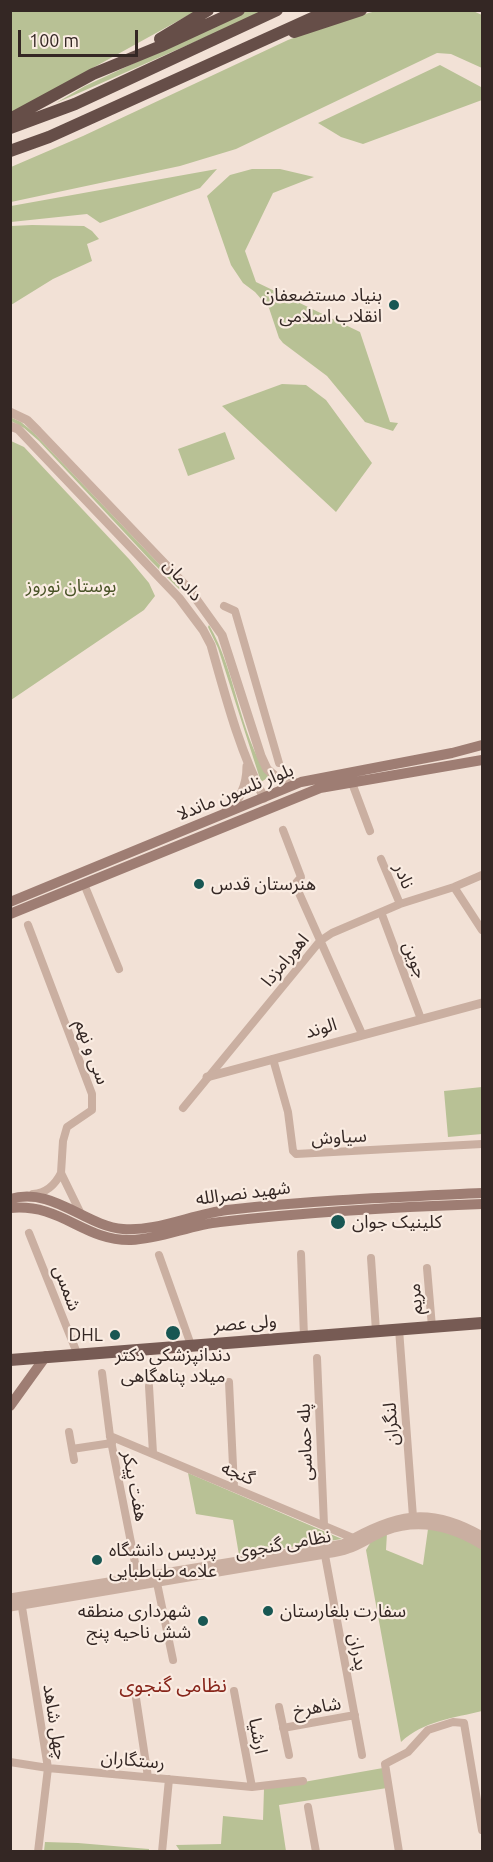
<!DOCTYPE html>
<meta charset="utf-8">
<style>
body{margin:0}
#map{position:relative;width:493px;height:1862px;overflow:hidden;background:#f2e1d6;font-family:Ubuntu,sans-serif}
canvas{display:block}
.frame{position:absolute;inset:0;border:12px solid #342724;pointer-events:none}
.scale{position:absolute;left:18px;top:30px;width:120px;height:27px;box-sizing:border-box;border:3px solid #342724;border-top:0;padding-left:8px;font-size:18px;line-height:21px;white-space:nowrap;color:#342724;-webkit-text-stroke:4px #faece2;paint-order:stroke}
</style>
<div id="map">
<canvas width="493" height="1862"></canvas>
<div class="frame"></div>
<div class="scale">100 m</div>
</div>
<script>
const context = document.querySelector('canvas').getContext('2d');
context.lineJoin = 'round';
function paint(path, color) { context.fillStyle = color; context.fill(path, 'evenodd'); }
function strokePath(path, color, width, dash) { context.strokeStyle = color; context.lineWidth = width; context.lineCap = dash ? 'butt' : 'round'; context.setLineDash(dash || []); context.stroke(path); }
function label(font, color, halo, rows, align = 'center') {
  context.font = font + ' Ubuntu,"Noto Sans Arabic",sans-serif'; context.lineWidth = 4.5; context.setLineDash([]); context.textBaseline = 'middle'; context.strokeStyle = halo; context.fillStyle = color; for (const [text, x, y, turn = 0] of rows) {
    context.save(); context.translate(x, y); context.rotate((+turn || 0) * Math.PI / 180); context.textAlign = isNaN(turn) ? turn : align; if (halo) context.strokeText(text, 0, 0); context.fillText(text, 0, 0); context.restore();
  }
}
const green = new Path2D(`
 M471,10L482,15V68L451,54L437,53L236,149L180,166L11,202V167L83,136L288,40L343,20L376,11Z
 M11,11H196L11,113Z
 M246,11H265L56,103L85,86Z
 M440,65L481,87L482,100L363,144L341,137L318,123Z
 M217,169L200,188L100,223L87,214L11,222V206Z
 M252,169H280L314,177L273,193L245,251L256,282L360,332L390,422L398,423L393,431L365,422L327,376L283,343L279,338L269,308L255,292L243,283L231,265L207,196L230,175Z
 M32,225L84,226L92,231L99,239L87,244L92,261L53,279L11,305V226Z
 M282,384L306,385L326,400L372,463L336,512L222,406Z
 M10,417L21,422L33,432L181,587L179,589L151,561L39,441L24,428L11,421Z
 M225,432L235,459L188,476L178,449Z
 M11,441L24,447L129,559L149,583L155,596L144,610L11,700Z
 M209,625C237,673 238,732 269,777L261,782L218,648L208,627Z
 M482,1087V1134L448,1137L444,1091Z
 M188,1473L342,1539L239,1555L233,1520L196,1514Z
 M428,1529L449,1531L482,1548V1711C454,1718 423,1721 401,1742L366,1550L372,1540L387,1533L386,1550L423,1565Z
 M383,1768L387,1788L279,1805L286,1851H180L176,1845L221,1844L223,1816L263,1820L264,1789Z
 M45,1842L78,1843L149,1849V1852L44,1851Z`);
const pedestrian = new Path2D(`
 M10,517V522`);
const minor = new Path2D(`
 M224,606L235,611L279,763
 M352,783L370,831
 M283,830L301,877L295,884L362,1034
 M381,859L400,904
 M84,884L119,969
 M454,887L482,930
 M381,912L421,1019
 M28,925L92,1094V1110L67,1127L63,1141L61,1173L80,1212
 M273,1059L288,1112L293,1151L296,1154L482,1144
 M183,1108L320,941L332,933L400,904L454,887L482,875
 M33,1194C47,1193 55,1185 61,1173
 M29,1233L77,1353
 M301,1254L304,1337
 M159,1255L191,1345
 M371,1258L376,1331
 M427,1268L432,1327
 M399,1329L413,1517
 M317,1358L324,1525
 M102,1373L110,1436L138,1578
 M229,1382L234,1487
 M149,1386L153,1453
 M69,1432L74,1460
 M110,1436L353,1538
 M72,1449L112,1443
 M324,1550L362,1755
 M157,1583L173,1660
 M21,1601L48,1768L38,1852
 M234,1691L252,1787
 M136,1698L148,1777
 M279,1707L289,1755
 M283,1728L355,1715
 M10,1762L48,1768L252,1787L303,1781
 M308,1807L316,1852
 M162,1852L169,1779
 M399,1852L385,1764L408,1752L428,1730L453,1722L464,1723L482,1830`);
const tertiary = new Path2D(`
 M10,412L27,420L38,431L189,589L222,635L261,756L267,769L283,783H295
 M10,426L18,429L179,598L203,630L211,645C226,698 239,749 264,798
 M226,811C241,800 247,785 247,766
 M207,1077L482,1003
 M10,1598L343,1544C394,1514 429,1505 482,1536
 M10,1607L325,1554C332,1553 340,1552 348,1549C361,1545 372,1536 385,1531C419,1518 453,1527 482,1545`);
const secondary = new Path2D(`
 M10,902L301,782L452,753L482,745
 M10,914L320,788L482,760
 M10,1199C52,1186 85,1226 123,1229C156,1232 193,1214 227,1210C312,1200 397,1197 482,1193
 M10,1208C62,1203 83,1241 131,1240C161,1239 190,1225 220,1222C307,1212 394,1207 482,1204
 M10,1406L46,1356`);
const primary = new Path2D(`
 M10,1360L482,1323`);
const trunk = new Path2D(`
 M294,32L361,10
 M160,39L208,10
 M10,119L93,74L161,46L239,10
 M10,128L75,104L277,10
 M10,151L49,137L330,10`);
const markers = [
 [394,305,6,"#185753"],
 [199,884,6,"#185753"],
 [338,1222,8,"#185753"],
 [173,1333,8,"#185753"],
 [115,1335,6,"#185753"],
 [97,1560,6,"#185753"],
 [268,1611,6,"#185753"],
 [203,1621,6,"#185753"]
];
const poiNames = [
 ["بنیاد مستضعفان",382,295,"right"],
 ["انقلاب اسلامی",382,316,"right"],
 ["هنرستان قدس",211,884],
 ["کلینیک جوان",352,1222],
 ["DHL",103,1335,"right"],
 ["دندانپزشکی دکتر",173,1355,"center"],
 ["میلاد پناهگاهی",173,1376,"center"],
 ["پردیس دانشگاه",109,1550],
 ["علامه طباطبایی",109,1571],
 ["شهرداری منطقه",191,1611,"right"],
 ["شش ناحیه پنج",191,1632,"right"],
 ["سفارت بلغارستان",280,1611]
];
const streetNames = [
 ["دادمان",183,580,49],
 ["بلوار نلسون ماندلا",235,792,-22],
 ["نادر",404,876,68],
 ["اهورامزدا",285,960,-50],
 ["جوین",415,960,69],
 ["الوند",321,1028,-16],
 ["سی و نهم",92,1052,70],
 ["سیاوش",339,1137,-3],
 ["شهید نصرالله",243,1193,-7],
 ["شمس",67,1288,69],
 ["مریم",415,1299,-95],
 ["ولی عصر",245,1323,-4],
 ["لنگران",391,1424,-94],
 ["پله حماسی",305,1442,-92],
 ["گنجه",238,1473,23],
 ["هفت پیکر",135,1486,79],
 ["نظامی گنجوی",283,1544,-10],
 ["پدران",358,1652,79],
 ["شاهرخ",317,1707,-10],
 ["چهل شاهد",55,1722,81],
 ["ارشیا",258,1736,79],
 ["رستگاران",133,1760,5]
];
const parkNames = [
 ["بوستان نوروز",71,586]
];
const neighbourhoodNames = [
 ["نظامی گنجوی",173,1685]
];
paint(green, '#b8c195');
strokePath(pedestrian, '#caafa1', 5);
strokePath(minor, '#caafa1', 8);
strokePath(tertiary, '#caafa1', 9);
strokePath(secondary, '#9e7d73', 10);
strokePath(primary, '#775b54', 12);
strokePath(trunk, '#664e48', 12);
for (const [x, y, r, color] of markers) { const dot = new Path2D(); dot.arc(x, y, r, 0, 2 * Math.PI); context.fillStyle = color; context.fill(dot); strokePath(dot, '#faece2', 2); }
label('18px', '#342724', '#faece2', poiNames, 'left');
label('18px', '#342724', '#faece2', streetNames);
label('18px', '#495327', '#faece2', parkNames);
label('20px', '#87251a', '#faece2', neighbourhoodNames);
</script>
